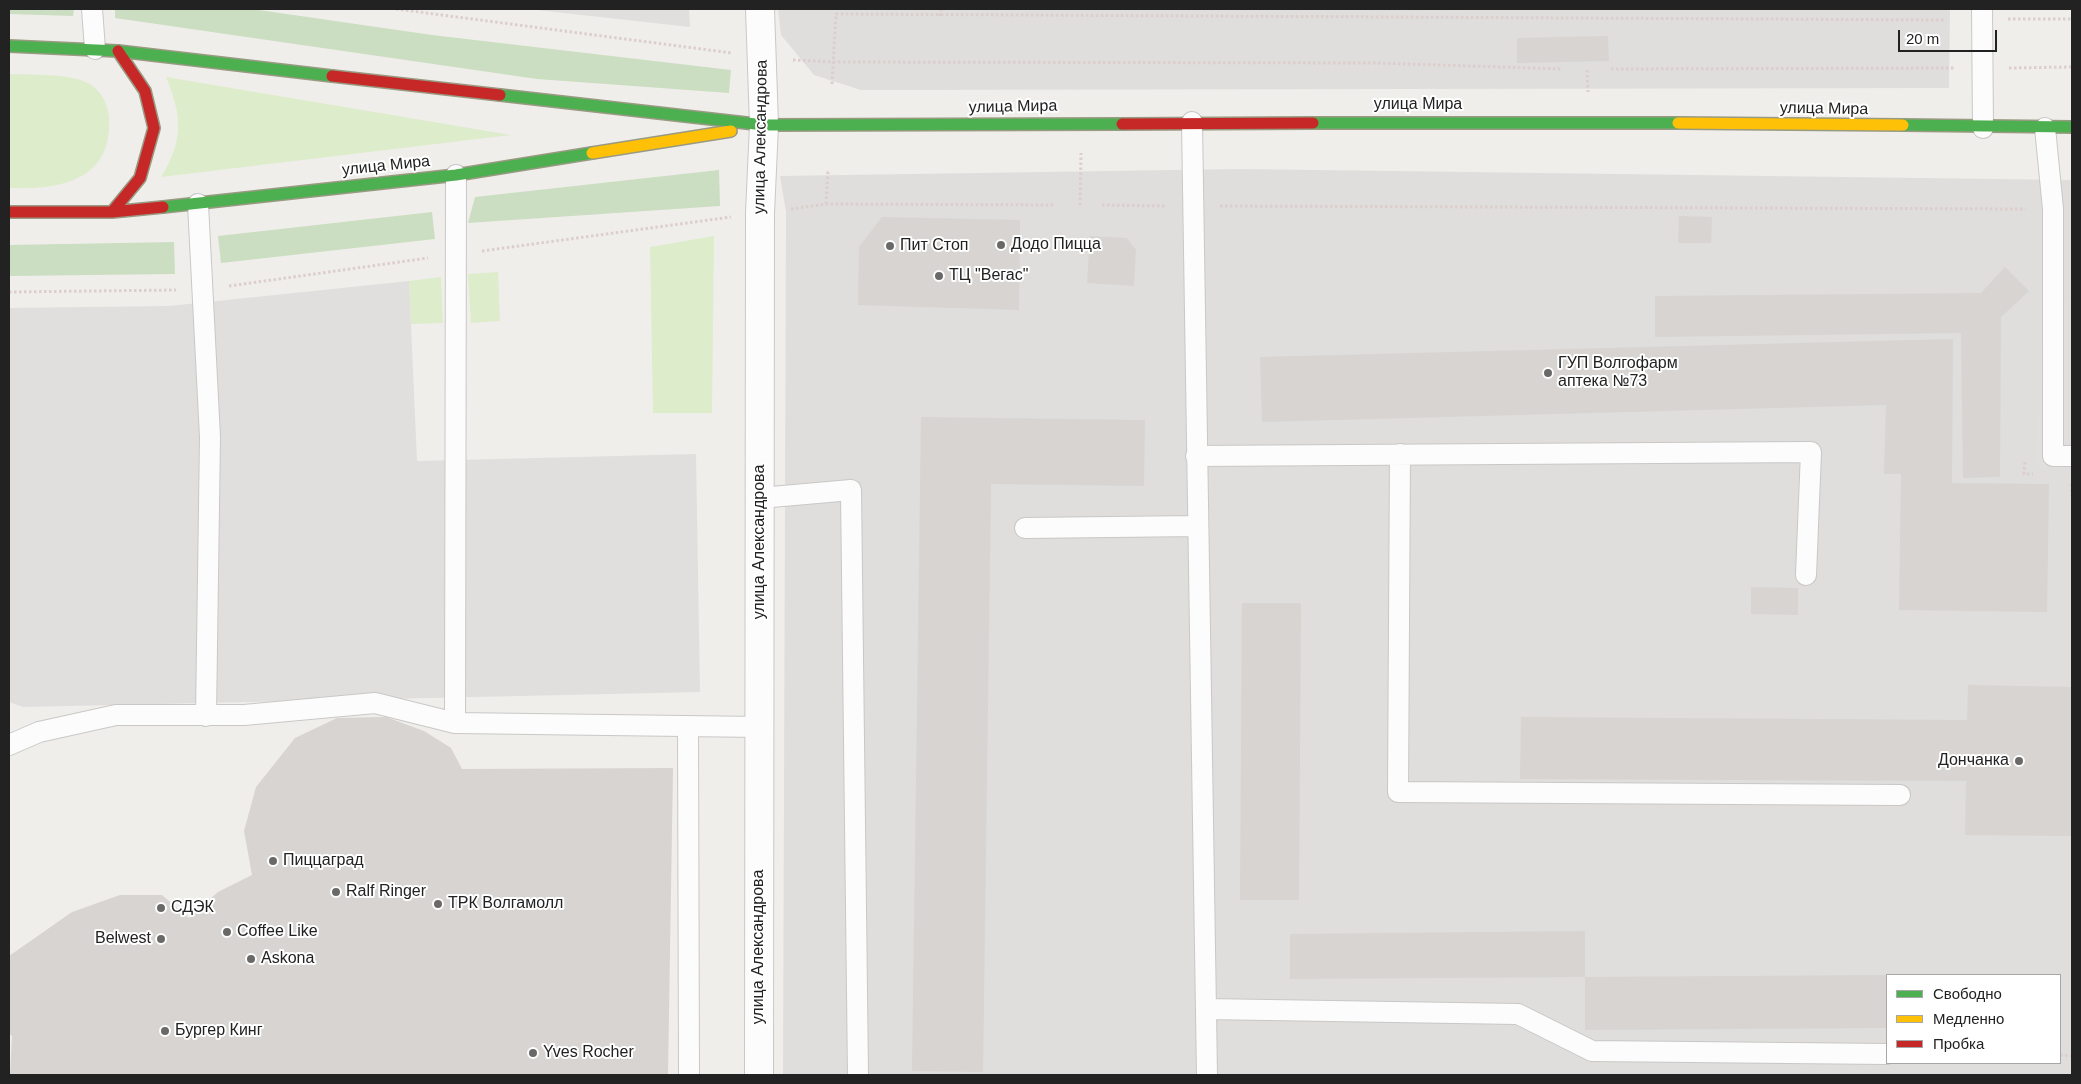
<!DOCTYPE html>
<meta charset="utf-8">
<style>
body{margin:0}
#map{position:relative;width:2081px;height:1084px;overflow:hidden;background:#f0eeeb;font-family:Helvetica,sans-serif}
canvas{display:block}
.frame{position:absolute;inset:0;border:10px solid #222;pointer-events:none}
.legend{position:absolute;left:1886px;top:974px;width:175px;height:90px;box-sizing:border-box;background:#fff;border:1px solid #a7a7a7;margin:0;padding:6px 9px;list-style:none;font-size:15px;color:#222}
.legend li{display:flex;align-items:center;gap:10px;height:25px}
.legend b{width:25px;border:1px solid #a7a7a7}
.scale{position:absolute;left:1898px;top:30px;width:99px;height:22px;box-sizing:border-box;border:2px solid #222;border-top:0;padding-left:6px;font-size:15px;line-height:18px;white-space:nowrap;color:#222;-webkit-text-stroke:4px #fff;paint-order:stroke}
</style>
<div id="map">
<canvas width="2081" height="1084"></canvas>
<div class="frame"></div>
<ul class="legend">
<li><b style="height:6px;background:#4caf50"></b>Свободно</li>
<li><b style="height:6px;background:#ffc107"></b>Медленно</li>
<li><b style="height:6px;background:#c62828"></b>Пробка</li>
</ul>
<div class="scale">20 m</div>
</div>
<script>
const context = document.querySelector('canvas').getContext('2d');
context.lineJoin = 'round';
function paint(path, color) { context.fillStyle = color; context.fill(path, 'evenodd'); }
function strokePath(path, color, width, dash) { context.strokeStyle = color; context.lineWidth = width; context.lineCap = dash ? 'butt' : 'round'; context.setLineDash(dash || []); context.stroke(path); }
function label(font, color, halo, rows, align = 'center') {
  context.font = font + ' Helvetica,sans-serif'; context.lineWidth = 4; context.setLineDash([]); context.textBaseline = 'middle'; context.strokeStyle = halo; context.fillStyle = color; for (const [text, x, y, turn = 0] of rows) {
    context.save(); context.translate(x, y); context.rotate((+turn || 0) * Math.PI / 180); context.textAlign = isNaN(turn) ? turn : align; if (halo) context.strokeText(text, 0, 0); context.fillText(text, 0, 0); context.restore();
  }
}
const residential = new Path2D(`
 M778,9H1950L1949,88L861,90L814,75L781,35Z
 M1240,169L2072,180V1075H783L786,212L780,176ZM1887,975H2060V1063H1887Z`);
const grass = new Path2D(`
 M9,74C32,75 67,73 88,83C100,89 108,103 109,117C113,181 60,190 9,188Z
 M166,77L511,135L161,177C184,140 182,116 166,77Z
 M714,236L712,413H653L650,247Z
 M498,272L500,321L471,323L468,274Z
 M441,277L443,323L411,324L409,281Z`);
const forest = new Path2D(`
 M9,9H74L73,16L9,14Z
 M115,9H252L432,35L731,70L729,93L537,79L115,18Z
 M719,170L720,206L468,223L475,197Z
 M432,212L435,239L221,263L218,236Z
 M174,242L175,274L9,276V245Z`);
const parking = new Path2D(`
 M528,9H689L690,27Z
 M409,281L417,461L696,454L700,692L23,707L9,702V308L169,306Z
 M2044,300L2072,301V468H2036Z`);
const building = new Path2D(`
 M1608,36L1609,61L1517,63V38Z
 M1679,216L1712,217L1711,243H1678Z
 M882,217L1020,220L1019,310L858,305L859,247Z
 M1090,236L1127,238L1136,250L1134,286L1087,283Z
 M2005,267L2029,291L2001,317L2000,477L1963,478L1961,333L1655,337V296L1981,293Z
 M1953,339L1952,483L2049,484L2047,612L1899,610L1901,474H1884L1886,405L1262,422L1260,357Z
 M921,417L1145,420L1144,486L991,484L983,1072L912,1071Z
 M1751,587L1798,588V615L1751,614Z
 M1242,603H1301L1299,900H1240Z
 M1968,685L2072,687V836L1965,835L1966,781L1520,779L1521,717L1967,720Z
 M386,717L424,731L451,748L462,769L673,768L668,1075H10L12,1036L9,1033V956L72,912L120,895H162L189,918L218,892L252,875L244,831L256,787L295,738L337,718Z
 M1585,931V977L1290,979V934Z
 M1887,975V1028L1585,1030V977Z`);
const path = new Path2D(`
 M396,9L732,53
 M940,16L941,9
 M2008,19H2072
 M793,60L834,62L1378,63L1562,69
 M2009,68L2072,67
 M1611,69L1955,68
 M1587,70L1588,92
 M832,84L836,14L1946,20
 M826,204L828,170
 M1080,205L1081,153
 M1102,205L1166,206
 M1220,206L2026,209
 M791,209L826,204L1053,205
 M482,251L731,217
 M229,286L428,258
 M9,292L176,290
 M2025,462L2024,474H2033
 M2071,484L2072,499
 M2060,1055L2072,1056`);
const lane = new Path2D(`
 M92,9L95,49
 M1982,9L1983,128
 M1192,122L1207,1075
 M2045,128L2053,209V456H2072
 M198,204L210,437L206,716
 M1400,454L1398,792L1900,795
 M1196,456L1811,452L1806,575
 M760,498L851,490L858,1075
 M1025,528L1197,526
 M455,723L456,175
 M688,727L689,1075
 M9,745L39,732L116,715H244L375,703L455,723L760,727
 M1206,1009L1518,1014L1592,1051L1887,1054`);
const street = new Path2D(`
 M759,1075L760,213L764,125L760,9`);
const fast = new Path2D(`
 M9,46L118,51L332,76
 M500,95L764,125L1122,124
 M1313,123H1678
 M1903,125L2072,127
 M163,207L456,175L592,153`);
const slow = new Path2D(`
 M1678,123L1903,125
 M592,153L731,131`);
const jam = new Path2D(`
 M332,76L500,95
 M1122,124L1313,123
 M9,212H112L163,207
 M112,212L140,178L154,128L145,91L118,51`);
const markers = [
 [1001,245,5,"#6a6968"],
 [890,246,5,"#6a6968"],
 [939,276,5,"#6a6968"],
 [1548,373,5,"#6a6968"],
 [2019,761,5,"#6a6968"],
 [273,861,5,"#6a6968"],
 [336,892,5,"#6a6968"],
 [438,904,5,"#6a6968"],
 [161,908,5,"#6a6968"],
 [227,932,5,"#6a6968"],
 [161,939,5,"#6a6968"],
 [251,959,5,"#6a6968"],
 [165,1031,5,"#6a6968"],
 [533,1053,5,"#6a6968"]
];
const streetNames = [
 ["улица Мира",1418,105],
 ["улица Мира",1013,107,-1],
 ["улица Мира",1824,109,1],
 ["улица Александрова",761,137,-89],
 ["улица Мира",386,166,-6],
 ["улица Александрова",760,542,-90],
 ["улица Александрова",759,947,-90]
];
const poiNames = [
 ["Додо Пицца",1011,245],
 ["Пит Стоп",900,246],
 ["ТЦ \"Вегас\"",949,276],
 ["ГУП Волгофарм",1558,364],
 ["аптека №73",1558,382],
 ["Дончанка",2009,761,"right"],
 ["Пиццаград",283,861],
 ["Ralf Ringer",346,892],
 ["ТРК Волгамолл",448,904],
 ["СДЭК",171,908],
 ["Coffee Like",237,932],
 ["Belwest",151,939,"right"],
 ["Askona",261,959],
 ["Бургер Кинг",175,1031],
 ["Yves Rocher",543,1053]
];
paint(residential, '#dfdedc');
paint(grass, '#ddeccb');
paint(forest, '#cbdec1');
paint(parking, '#e0dfde');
paint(building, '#d7d4d2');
strokePath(lane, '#c9c8c7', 22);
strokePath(street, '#c9c8c7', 30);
strokePath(fast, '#999a82', 14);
strokePath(slow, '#999a82', 14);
strokePath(jam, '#999a82', 14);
strokePath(path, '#dccecd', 3, [2.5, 2.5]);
strokePath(lane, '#fdfcfc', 20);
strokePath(street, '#fdfcfc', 28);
strokePath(fast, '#4caf50', 11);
strokePath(slow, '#ffc107', 11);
strokePath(jam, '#c62828', 11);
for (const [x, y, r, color] of markers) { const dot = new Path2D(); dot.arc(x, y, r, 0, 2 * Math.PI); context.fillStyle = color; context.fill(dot); strokePath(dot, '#fff', 2); }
label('16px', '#222', '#fff', streetNames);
label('16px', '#222', '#fff', poiNames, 'left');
</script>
